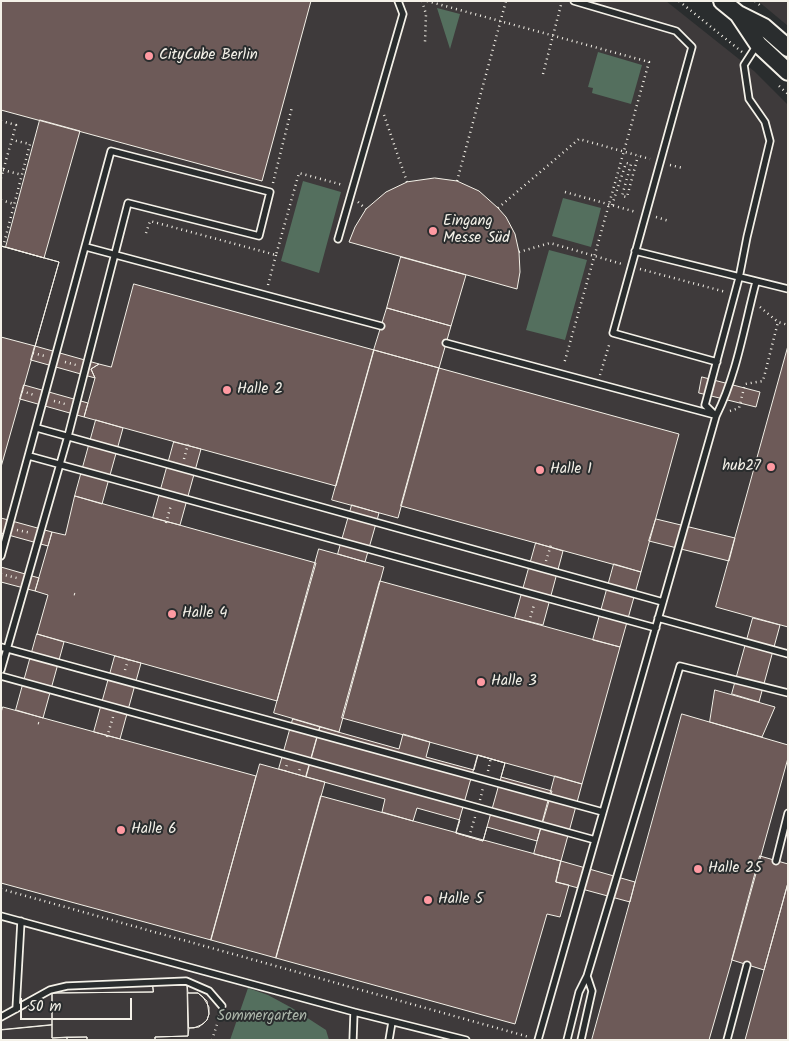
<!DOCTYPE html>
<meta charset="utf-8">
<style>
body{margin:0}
#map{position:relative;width:789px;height:1041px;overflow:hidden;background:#2a2d2e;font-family:Kalam,sans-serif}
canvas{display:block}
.frame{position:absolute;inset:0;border:2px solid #f4f1e8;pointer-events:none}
.scale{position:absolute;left:20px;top:998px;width:112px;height:22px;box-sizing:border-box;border:2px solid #f4f1e8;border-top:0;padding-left:6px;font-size:15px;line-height:18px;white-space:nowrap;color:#f4f1e8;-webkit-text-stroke:4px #2a2d2e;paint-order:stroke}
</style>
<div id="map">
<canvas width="789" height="1041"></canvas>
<div class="frame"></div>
<div class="scale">50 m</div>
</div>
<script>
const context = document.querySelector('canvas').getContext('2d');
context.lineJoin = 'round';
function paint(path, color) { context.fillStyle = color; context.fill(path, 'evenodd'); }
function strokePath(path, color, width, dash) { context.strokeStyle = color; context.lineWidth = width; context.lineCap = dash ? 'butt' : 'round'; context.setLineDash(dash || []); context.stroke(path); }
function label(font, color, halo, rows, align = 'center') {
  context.font = font + ' Kalam,sans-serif'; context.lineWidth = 4; context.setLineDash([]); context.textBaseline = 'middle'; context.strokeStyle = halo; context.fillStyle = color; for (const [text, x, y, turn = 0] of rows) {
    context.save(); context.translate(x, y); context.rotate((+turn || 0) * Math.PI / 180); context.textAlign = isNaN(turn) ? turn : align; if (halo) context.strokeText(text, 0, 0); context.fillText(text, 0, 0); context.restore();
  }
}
const built = new Path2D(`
 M1,1H666L754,71L788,105V1040H1Z
 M758,1H788V26Z`);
const green = new Path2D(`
 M437,8L460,14L450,49Z
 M598,52L642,65L631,104L592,93L593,88L588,87Z
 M303,181L341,192L319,273L281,261Z
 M563,198L601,208L591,247L552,236Z
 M549,250L587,260L565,340L526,330Z
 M248,988L268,995L292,1008L326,1030L329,1040H230Z`);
const building = new Path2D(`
 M1,1H311L262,181L1,110Z
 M40,120L80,131L44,258L6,247Z
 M435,178L457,181L479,191L498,208L506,217L515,234L519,252L520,272L517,289L349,242L355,227L366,209L386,192L407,182Z
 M1,246L59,262L1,467Z
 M1,246L59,262L35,346L1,337Z
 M401,257L466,275L451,326L387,308Z
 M134,284L374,350L336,486L84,417L95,378L91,369L99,364L111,367Z
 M387,308L451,326L439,368L374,350Z
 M35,346L99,364L91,369L95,378L31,360Z
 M788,346V627L716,607Z
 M374,350L439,368L398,518L332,500Z
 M439,368L679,434L641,572L401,506Z
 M702,377L760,392L756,407L699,393Z
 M24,385L88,403L84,417L20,399Z
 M96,420L123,428L102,504L75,496Z
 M174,442L201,449L180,525L153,518Z
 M75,496L316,563L277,701L37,634L48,595L35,591L52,532L65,535Z
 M352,505L379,513L365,562L338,554Z
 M1,518L52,532L48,546L1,533Z
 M656,519L735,538L729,561L649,541Z
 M536,543L563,551L543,625L515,618Z
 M319,549L384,567L339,732L274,713Z
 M614,564L641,572L620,647L593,640Z
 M1,567L39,578L35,591L1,582Z
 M380,581L620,647L582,784L342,718Z
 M753,618L780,625L759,702L732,694Z
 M37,634L64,642L43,718L16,710Z
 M115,656L141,663L120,739L94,732Z
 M715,690L775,707L762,737L710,722Z
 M3,707L256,776L211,940L1,883V713Z
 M682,714L788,745V758L732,960L709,1040H592Z
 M293,719L320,727L306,777L279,769Z
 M320,727L399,749L403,734L430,742L426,757L474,770L478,755L505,763L501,777L552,791L537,841L487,827L483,841L456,833L460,820L417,808L413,821L382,812L385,799L306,777Z
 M478,755L505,763L483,841L456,833Z
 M260,764L325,782L276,958L211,940Z
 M555,776L582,784L561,861L534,854Z
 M321,796L561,861L556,882L569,885L560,917L547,914L515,1024L276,958Z
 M760,856L788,864V883L764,970L732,960Z
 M561,861L635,882L630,902L556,882Z
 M788,883V1040H745L764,970Z
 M153,985H187L188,993H198L207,1001L209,1014L207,1020L199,1027L189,1028L188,1036L155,1037V1040H87V1037H67V1040H1V1030L52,1025V993L153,992Z
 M153,985H187L188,1036L155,1037V1040H87V1037L52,1038V993L153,992Z
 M188,993H198L203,997L209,1007V1014L207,1020L203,1024L194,1028H189Z
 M52,1025V1038L67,1037V1040H1V1030Z`);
const path = new Path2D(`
 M422,1L426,14L425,42
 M427,1L649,62L564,364
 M679,1L742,52
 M755,1L762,7
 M543,74L562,1
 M779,86L788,94
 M384,115L407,182
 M1,121L16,125L1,178
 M670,165L683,168
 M3,170L22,175
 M457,181L506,1
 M273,183L292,107
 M565,192L636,212
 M1,200L14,204
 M358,202L366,209
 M612,205L626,163L631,164L622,196L627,197L638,156
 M498,208L579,139L650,159
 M656,217L669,221
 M146,233L150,221L276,255L299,173L343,185
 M3,247L30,144L12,140
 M519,252L550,243L622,264
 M640,269L726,292
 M268,285L276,255
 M760,307L778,322L788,325
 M33,353L45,356
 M65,362L76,365
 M600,375L610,342
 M22,391L34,395
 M54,401L65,404
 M730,411L739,408L745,384L763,381L778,322
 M184,459L188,444
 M166,523L171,505
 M17,530L31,533
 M546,561L551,545
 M1,574L17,578
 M74,594L77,595
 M529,622L534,605
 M125,670L129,657
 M1,713H2
 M38,723L41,724
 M107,737L113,717
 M285,771L287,764
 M488,771L491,757
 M298,775L300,768
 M480,800L483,788
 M469,837L475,817
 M1,889L529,1037
 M212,1040L220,1015`);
const lane = new Path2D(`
 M574,1L676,31L692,47L613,333L717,362
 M338,239L403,14L398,1
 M86,247L381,326
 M635,251L788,289
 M446,343L715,415
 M716,416L705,405L739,278L747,237L770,141L765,122L749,99L744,65L757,45
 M37,428L663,602
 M29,456L656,628
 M1,556L111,151L270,192L259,236L128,203L68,436L1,670
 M658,618L788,654
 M1,647L603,812
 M1,676L595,840
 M776,861L788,813
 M1,916L354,1012L353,1040
 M16,1009L21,921
 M354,1012L466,1040
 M1,1017L50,990L67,986L186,981L209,991L222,1006
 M389,1040L392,1022
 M538,1040L716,416C737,374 744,327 756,282
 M567,1040L579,992L587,976L680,666L788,693
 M581,1040L592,991L587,976
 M727,1040L747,965`);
const secondary = new Path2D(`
 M722,1L738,14L764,27L788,48
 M738,14L758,44L788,72`);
const markers = [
 [149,56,5,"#ff9aa2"],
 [433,231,5,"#ff9aa2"],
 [227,390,5,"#ff9aa2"],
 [771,467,5,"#ff9aa2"],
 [540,470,5,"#ff9aa2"],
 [172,614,5,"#ff9aa2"],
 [481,682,5,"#ff9aa2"],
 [121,830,5,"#ff9aa2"],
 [698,869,5,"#ff9aa2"],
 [428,900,5,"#ff9aa2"]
];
const poiNames = [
 ["CityCube Berlin",159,56],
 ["Eingang",443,222],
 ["Messe Süd",443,239],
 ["Halle 2",237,390],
 ["hub27",761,467,"right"],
 ["Halle 1",550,470],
 ["Halle 4",182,614],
 ["Halle 3",491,682],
 ["Halle 6",131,830],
 ["Halle 25",708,869],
 ["Halle 5",438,900]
];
const parkNames = [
 ["Sommergarten",262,1017]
];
paint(built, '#3e3a3b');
paint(green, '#546f5e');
paint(building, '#6d5a58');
strokePath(building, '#f4f1e8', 1);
strokePath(lane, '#f4f1e8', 9);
strokePath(secondary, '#f4f1e8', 20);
strokePath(path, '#f4f1e8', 2.5, [1, 4]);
strokePath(lane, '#2a2d2e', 5.5);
strokePath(secondary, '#2a2d2e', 16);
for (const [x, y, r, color] of markers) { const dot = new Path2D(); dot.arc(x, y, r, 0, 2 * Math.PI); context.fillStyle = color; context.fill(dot); strokePath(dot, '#2a2d2e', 2); }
label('15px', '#f4f1e8', '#2a2d2e', poiNames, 'left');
label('15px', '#acb6aa', '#2a2d2e', parkNames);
</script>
